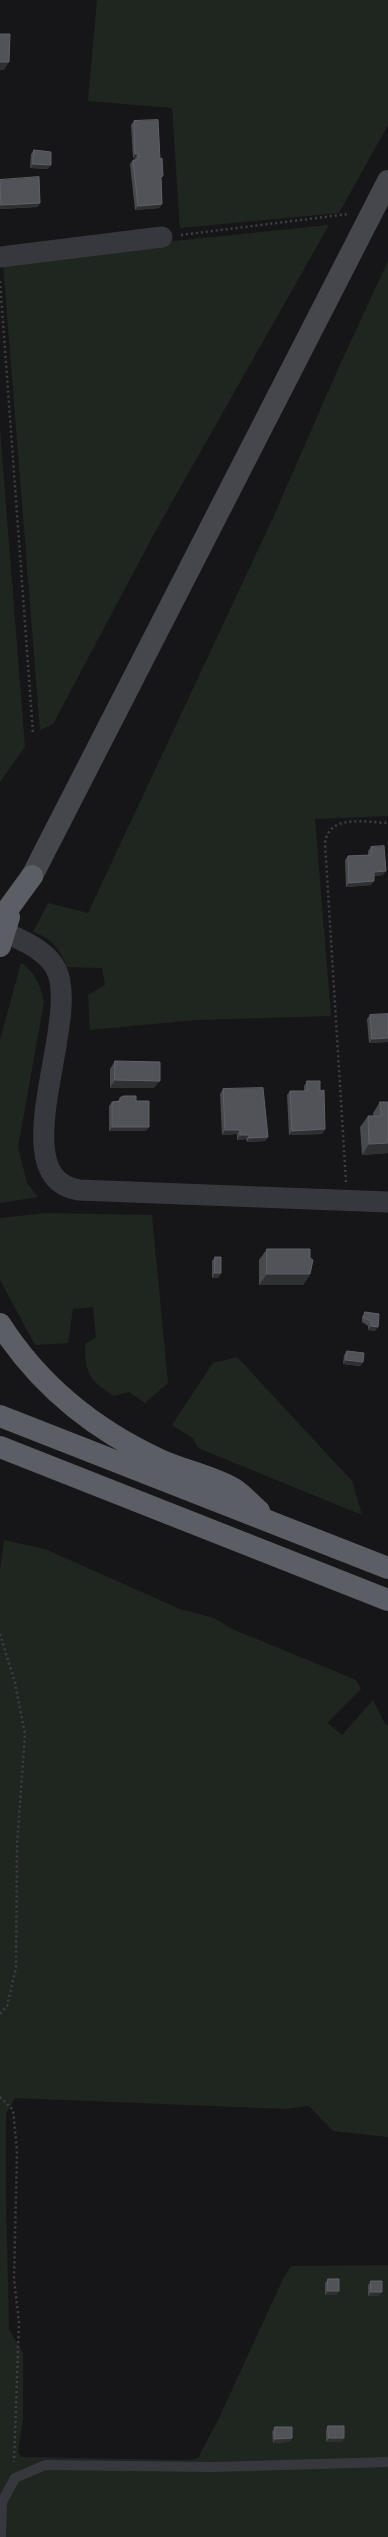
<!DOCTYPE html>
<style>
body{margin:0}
canvas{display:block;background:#161618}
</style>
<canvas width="388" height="2537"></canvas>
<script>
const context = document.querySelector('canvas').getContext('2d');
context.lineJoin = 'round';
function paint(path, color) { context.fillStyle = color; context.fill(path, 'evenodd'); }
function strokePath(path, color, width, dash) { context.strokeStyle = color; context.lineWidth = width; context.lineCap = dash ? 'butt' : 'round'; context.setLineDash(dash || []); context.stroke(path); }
const green = new Path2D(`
 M97,0H388V125L339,213L180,228L172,108L88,101Z
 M329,225L155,532L53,724L40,730L3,264L107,248Z
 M388,261V816L315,819L331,1016L195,1020L90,1030L88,995L105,985L102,968L67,967C60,950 52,938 33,932L48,903L88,913L272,520L338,369Z
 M0,429L25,747L0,782Z
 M21,963C36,973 40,985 44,1002L18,1147L27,1183L38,1197L0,1203V1040Z
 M46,1213L152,1215L168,1383L145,1403L129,1392L114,1396C89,1380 85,1373 85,1344L96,1337L93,1307L73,1309L68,1343L35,1345L0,1280V1218Z
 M237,1357L352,1481L362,1515L198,1448L193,1438L172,1425L213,1363Z
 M4,1540L45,1549L180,1609L214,1618L230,1628L356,1680L361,1689L327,1723L342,1735L373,1700L385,1724L388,1725V2137L333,2131L309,2106L286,2109L15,2098L6,2114V2203L9,2329L23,2353V2419L18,2451L21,2457L188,2460L198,2458L219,2418L283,2279L291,2266L388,2265V2537H0V1571Z`);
const path = new Path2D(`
 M181,235L348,214
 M0,281L33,733
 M346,1182L325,843C329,814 364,822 387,823
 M0,1634L15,1683L25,1734L17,1845L16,1968L7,2006L0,2014
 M0,2097L13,2110L17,2151L14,2279L19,2322L14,2462`);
const service = new Path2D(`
 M1,2537L2,2502L15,2478L45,2465L213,2467L388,2462`);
const minor = new Path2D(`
 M0,257L162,237
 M0,930C20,940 45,948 56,969C82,1020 0,1178 79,1190L388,1202`);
const secondary = new Path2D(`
 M32,876L388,181`);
const trunk = new Path2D(`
 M0,920L32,876
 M0,1324C39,1385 95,1430 160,1460C184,1471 212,1476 234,1489C243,1495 251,1504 259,1511
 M0,1416L388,1568
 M0,1447L388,1600`);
const trunkBridge = new Path2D(`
 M0,946L9,917`);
const wall = new Path2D(`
 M134,121L161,180L162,204L159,208L135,210L130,164L133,160H135V158H133L131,125Z
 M34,150L48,169L30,168L31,154Z
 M0,180L40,203L37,207L0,209Z
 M371,847L383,875L374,876L371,885L346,887L345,860L348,856L368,855V851Z
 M388,1014V1042L369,1043L367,1019L370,1015Z
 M115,1061L154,1088H110V1069Z
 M307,1081L320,1091L325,1129L322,1134L289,1135L287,1095L290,1091H304V1086Z
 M223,1089L268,1137L265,1141L247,1142L246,1139L237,1140V1134L222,1135L220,1094Z
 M120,1098L136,1101L146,1131H109V1106L112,1102L118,1101Z
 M380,1102H388V1153L362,1155L360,1127L368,1116H373V1113Z
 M267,1249L310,1274L303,1285H259V1260Z
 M215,1257L221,1273L218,1278H212V1261Z
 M365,1312L379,1314L375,1331L368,1330V1326L362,1322V1317Z
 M347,1351L363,1362L360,1366L343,1364L344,1355Z
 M328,2279L339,2291L336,2295H325V2283Z
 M371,2281L379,2296H368V2285Z
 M328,2426L342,2442H326V2430Z
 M275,2427L292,2438L289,2442L273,2443L272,2432Z`);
const shadedWall = new Path2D(`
 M0,62H9L4,70H0Z
 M135,154H138L135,158H133Z
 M33,164L51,165L48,169L30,168Z
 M40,203L37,207L0,209V207L1,205Z
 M162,204L159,208L135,210L138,206Z
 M386,871L383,875L371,876L374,872Z
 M374,881L371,885L346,887L349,883Z
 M388,1038V1042L369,1043L372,1039Z
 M115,1080L160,1081L154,1088H110Z
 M112,1127H149L146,1131H109Z
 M325,1129L322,1134L289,1135L292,1131Z
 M225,1130H240L237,1134L222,1135Z
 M240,1135H249L246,1139L237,1140Z
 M268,1137L265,1141L247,1142L249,1138Z
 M388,1143V1153L362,1155L369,1144Z
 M215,1273H221L218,1278H212Z
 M267,1274H310L303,1285H259Z
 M371,1326L378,1327L375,1331L368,1330Z
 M346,1360L363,1362L360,1366L343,1364Z
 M328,2291H339L336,2295H325Z
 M371,2292H382L379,2296H368Z
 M292,2438L289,2442L273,2443L275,2439Z
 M329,2438H344L342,2442H326Z`);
const building = new Path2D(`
 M0,34H10L9,62H0Z
 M158,120L160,159L162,158L163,176L161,177L162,204L138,206L133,160H138V154H135L134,121Z
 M34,150L51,152V165L33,164Z
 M39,177L40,203L1,205L0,180Z
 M384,846L386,871L374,872V881L349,883L348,856L371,855V847Z
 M388,1014V1038L372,1039L370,1015Z
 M115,1061L160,1062V1081L115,1080Z
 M307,1081H320V1091L324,1090L325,1129L292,1131L290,1091H307Z
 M263,1088L268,1137L249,1138V1135H240V1130H225L223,1089Z
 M124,1096H136V1101H149V1127H112V1102L120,1101V1098Z
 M380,1102H388V1143L369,1144L368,1116H381Z
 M267,1249H310V1258L313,1260L310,1274H267Z
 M215,1257H221V1273H215Z
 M365,1312L379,1314L378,1327L371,1326V1321L364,1318Z
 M347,1351L364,1353L363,1362L346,1360Z
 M328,2279H339V2291H328Z
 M371,2281H382V2292H371Z
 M328,2426H344V2438H329Z
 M275,2427H292V2438L275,2439Z`);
paint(green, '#1e261f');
strokePath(path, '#3d3f44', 2.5, [2, 3]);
strokePath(service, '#37383d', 10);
strokePath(minor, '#37383d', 21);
strokePath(secondary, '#45474d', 22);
strokePath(trunk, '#5b5e65', 22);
strokePath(trunkBridge, '#5b5e65', 22);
paint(wall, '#47494d');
paint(shadedWall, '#2f3033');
paint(building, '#525359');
strokePath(building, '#5f6168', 1);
</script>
